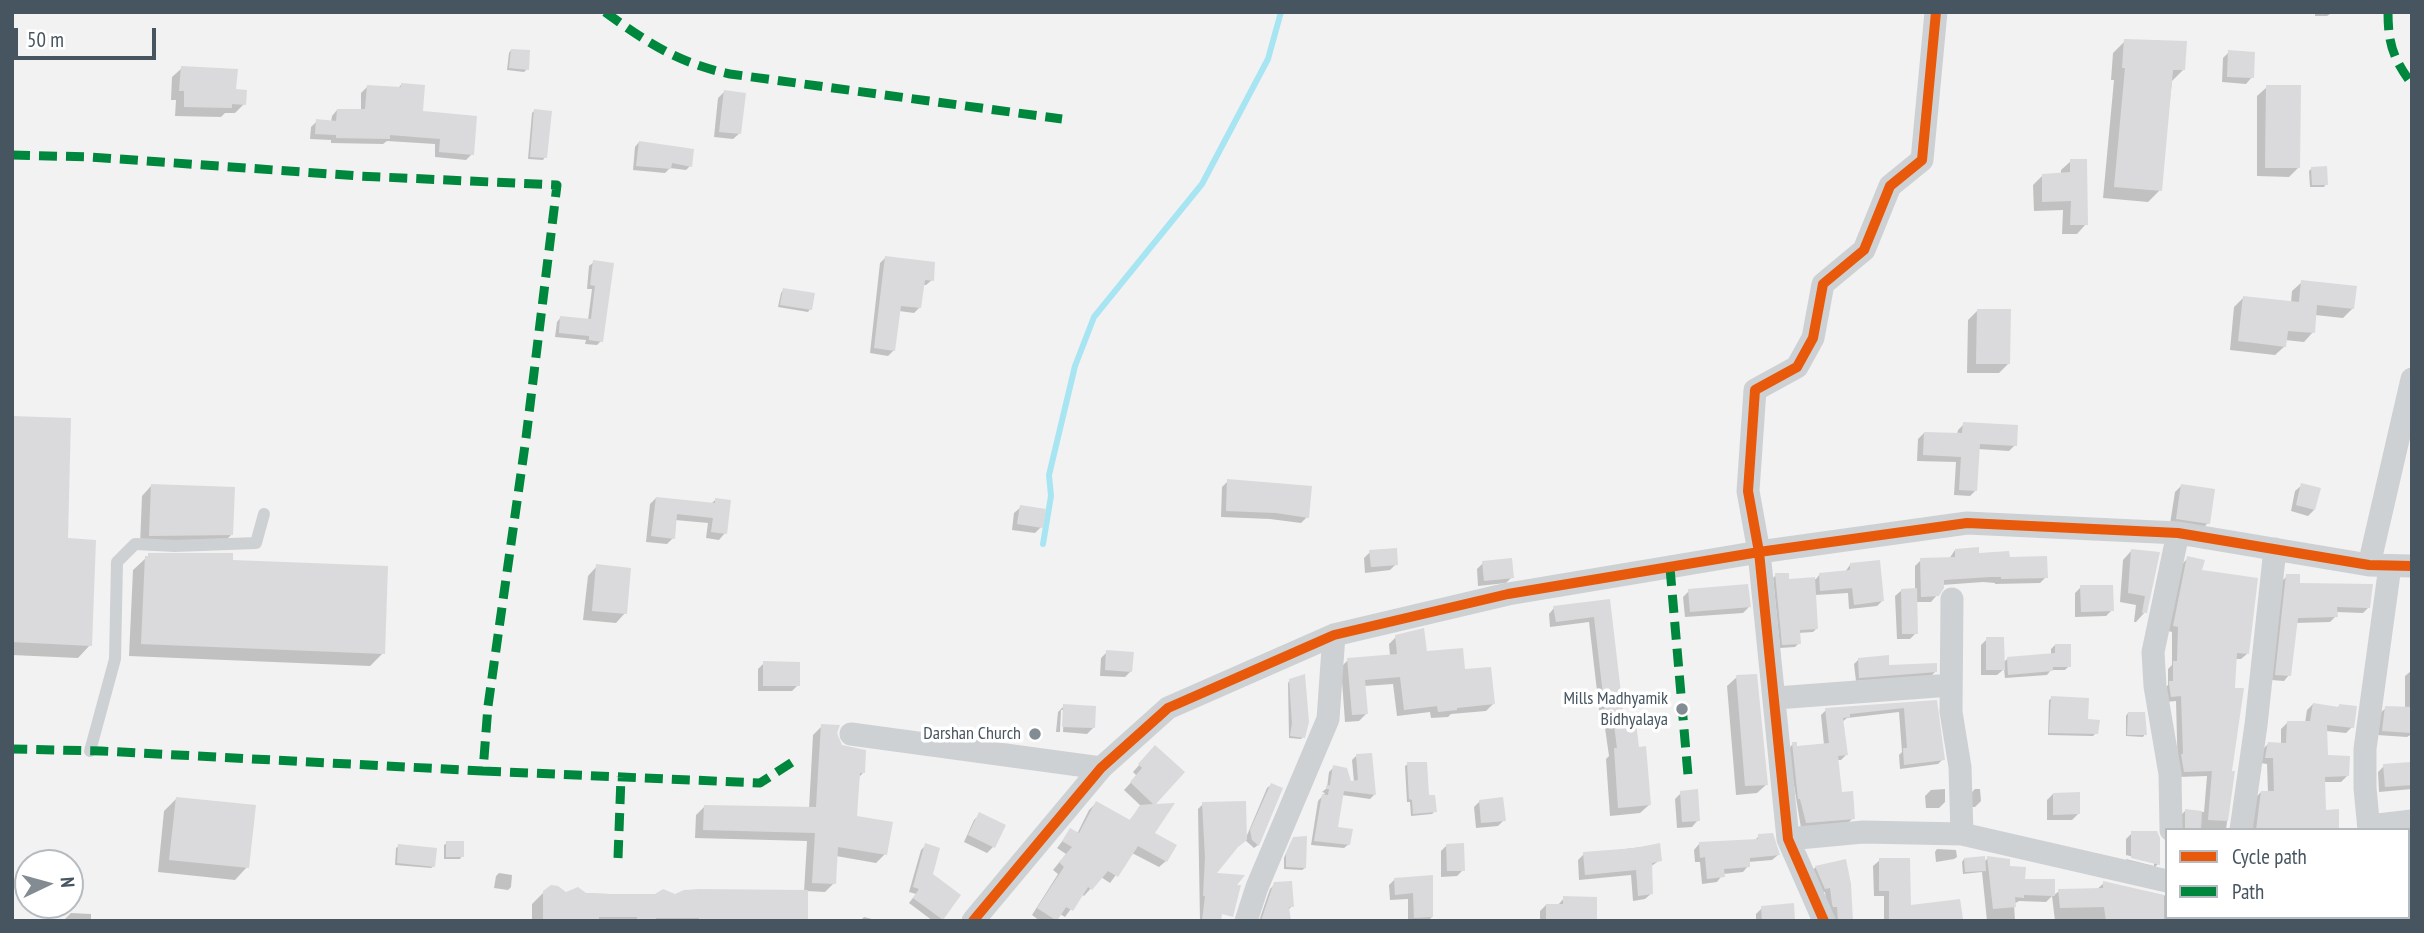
<!DOCTYPE html>
<style>
body{margin:0}
#map{position:relative;width:2424px;height:933px;overflow:hidden;background:#f3f2f2;font-family:"PT Sans Narrow",sans-serif}
canvas{display:block}
.frame{position:absolute;inset:0;border:14px solid #475560;pointer-events:none}
.legend{position:absolute;left:2165px;top:828px;width:245px;height:91px;box-sizing:border-box;background:#fff;border:2px solid #b5bbbf;margin:0;padding:9px 12px;list-style:none;font-size:21px;color:#475560}
.legend li{display:flex;align-items:center;gap:14px;height:35px}
.legend b{width:35px;border:2px solid #b5bbbf}
.north{position:absolute;left:14px;top:849px;width:70px;height:70px;box-sizing:border-box;background:#fff;border:2px solid #b5bbbf;border-radius:50%;rotate:85deg;font-size:19px;font-weight:700;line-height:28px;text-align:center;color:#475560}
.north::after{content:'';display:block;margin:auto;width:24px;height:32px;background:#838c93;clip-path:polygon(50% 0,100% 100%,50% 72%,0 100%)}
.scale{position:absolute;left:14px;top:28px;width:142px;height:32px;box-sizing:border-box;border:4px solid #475560;border-top:0;padding-left:9px;font-size:21px;line-height:24px;white-space:nowrap;color:#475560;-webkit-text-stroke:5px #fff;paint-order:stroke}
</style>
<div id="map">
<canvas width="2424" height="933"></canvas>
<div class="frame"></div>
<ul class="legend">
<li><b style="height:9px;background:#e8590c"></b>Cycle path</li>
<li><b style="height:9px;background:#00873e"></b>Path</li>
</ul>
<div class="north">N</div>
<div class="scale">50 m</div>
</div>
<script>
const context = document.querySelector('canvas').getContext('2d');
context.lineJoin = 'round';
function paint(path, color) { context.fillStyle = color; context.fill(path, 'evenodd'); }
function strokePath(path, color, width, dash) { context.strokeStyle = color; context.lineWidth = width; context.lineCap = dash ? 'butt' : 'round'; context.setLineDash(dash || []); context.stroke(path); }
function label(font, color, halo, rows, align = 'center') {
  context.font = font + ' "PT Sans Narrow",sans-serif'; context.lineWidth = 7; context.setLineDash([]); context.textBaseline = 'middle'; context.strokeStyle = halo; context.fillStyle = color; for (const [text, x, y, turn = 0] of rows) {
    context.save(); context.translate(x, y); context.rotate((+turn || 0) * Math.PI / 180); context.textAlign = isNaN(turn) ? turn : align; if (halo) context.strokeText(text, 0, 0); context.fillText(text, 0, 0); context.restore();
  }
}
const shadow = new Path2D(`
 M2315,12H2330V14L2327,16H2315Z
 M2125,41L2184,69L2172,81L2160,190L2148,202L2103,198L2114,80H2111L2113,53Z
 M511,50L527,69L524,72L507,70L509,53Z
 M2229,52L2252,77L2246,84L2222,82L2223,58Z
 M182,68L235,90L244,104L235,113H225L221,117L175,116L176,100H171L172,77Z
 M402,84L421,113L472,154L466,160L435,157V144L387,141L383,144L331,143V140L310,139L311,127L317,121L331,122L332,116L337,110L361,111V93L367,87L398,88Z
 M2267,87L2299,167L2289,177L2257,176V96Z
 M724,92L740,133L733,139L714,137L718,98Z
 M534,111L545,157L543,160L528,159L532,113Z
 M639,142L690,166L686,170L670,168L665,173L633,170L635,147Z
 M2071,161L2086,224L2077,234H2062L2063,210L2034,211L2033,185L2043,175H2061V170Z
 M2312,168L2326,184L2324,187H2310L2309,171Z
 M886,257L932,280L926,285H922L920,307L914,313L899,311L894,350L888,356L870,353L880,263Z
 M594,262L601,341L597,345L585,344L586,340L555,337L557,322L561,317L588,320L592,289H587L589,266Z
 M2302,282L2353,308L2343,318L2315,315L2313,332L2304,342L2285,340V346L2275,355L2230,350L2234,307L2244,297L2291,303L2292,291Z
 M783,290L810,309L808,312L778,307L781,293Z
 M1977,311L2008,364L1999,373H1967L1968,320Z
 M12,418L66,540L90,645L78,658L12,655Z
 M1964,424L2015,445L2009,451L1978,449L1976,490L1970,496L1954,495L1956,462L1917,461L1918,439L1924,433L1957,435L1958,430Z
 M1228,481L1307,517L1301,523L1270,519L1221,517L1222,487Z
 M2302,485L2314,510L2308,516L2291,511L2295,491Z
 M151,486L232,534L222,544L140,545L142,496Z
 M2181,486L2208,523L2202,529L2170,524L2175,492Z
 M656,498L711,504L716,499L725,533L719,540L706,538L708,523L675,520L673,538L667,544L646,542L650,504Z
 M1021,507L1041,527L1035,533L1012,530L1014,513Z
 M1955,550L2008,559L2046,577L2040,583L1995,584V583L1983,582L1942,585L1937,595L1931,602H1916V633L1910,639H1897L1895,596L1902,590H1915V566L1921,560L1949,559Z
 M2132,550L2158,553L2145,612L2136,622H2134L2136,605L2120,602L2123,560Z
 M1370,552L1396,564L1390,570L1365,573L1364,558Z
 M146,558L231,561L383,653L370,666L129,656L133,570Z
 M2188,558L2200,571L2247,654L2241,659H2235L2230,772H2233L2226,830H2180L2179,817L2185,811L2204,812L2207,776L2178,777L2176,701L2166,702L2164,689L2168,685V669L2172,665V632L2168,631L2182,564Z
 M1483,563L1512,577L1506,583L1478,586L1477,569Z
 M1850,565L1882,601L1877,606L1849,609L1848,593L1815,595L1816,629L1813,632L1798,633L1799,643L1795,647L1780,648L1773,578L1776,575L1787,581L1816,579L1820,574L1845,572Z
 M597,566L625,613L616,623L583,620L588,576Z
 M2287,576L2298,585L2368,608L2363,613L2336,612V616L2330,622L2295,623L2289,675L2284,681L2271,680L2281,582Z
 M2412,586V634H2410V587Z
 M2081,587L2112,610L2106,616L2075,617V593Z
 M1689,591L1749,607L1743,613L1685,617L1683,597Z
 M1608,601L1621,710L1615,716L1600,717L1589,622L1550,627L1549,614L1554,608Z
 M1396,637L1464,671L1493,704L1486,711L1451,714L1448,717L1431,718L1430,712L1397,716L1393,684L1364,686L1366,714L1359,721L1345,722L1341,667L1348,660L1390,656L1389,644Z
 M1987,639L2003,663L2007,659L2051,655V649L2055,645L2069,666L2065,670H2051L2047,675L2005,678L2004,669L1997,675H1981V645Z
 M1107,652L1131,671L1125,677L1100,676L1101,658Z
 M1859,659L1888,666L1936,671L1931,676L1856,681L1854,664Z
 M764,663L798,685L792,691H758V669Z
 M2411,671L2412,734L2407,737L2377,735L2380,713L2386,708L2405,709V676Z
 M1737,677L1767,784L1757,793L1736,795L1727,686Z
 M1290,680L1303,737L1301,739L1289,738L1288,683Z
 M2052,698L2086,721L2096,733L2093,736L2048,735L2049,700Z
 M1936,702L1943,759L1938,764L1900,769L1899,755L1902,752L1899,712L1847,718L1842,722L1846,755L1841,760H1837L1840,794L1853,818L1848,823L1801,828L1788,749L1793,744L1796,748L1824,745L1821,715L1826,710Z
 M2313,704L2337,708L2339,706L2352,727L2346,733L2326,731V757L2347,776L2341,782H2323L2271,830H2251L2255,798L2261,792L2268,793L2267,764L2260,763L2262,750L2268,744H2281V729L2287,723H2305L2307,710Z
 M1064,706L1093,728L1087,734L1063,732L1064,710H1061L1060,732H1056L1058,712Z
 M2128,713L2145,734L2143,737L2126,736V716Z
 M1614,719L1638,748L1649,805L1640,813L1610,816L1606,759L1609,756L1605,728Z
 M822,726L835,733L841,746L863,773L858,778L856,817L885,854L876,863L836,856L834,883L825,892L806,891V921H532V904L544,892L675,896L804,892L807,841L695,838L696,815L705,806L809,809L813,735Z
 M1148,755L1182,772L1152,806L1153,834L1166,861L1159,867L1132,853L1110,883L1101,877L1084,896L1082,894L1065,917L1060,914L1055,921H1040L1032,915L1058,874L1053,870L1066,854L1057,848L1071,830L1077,834L1089,810L1096,803L1129,821L1141,806L1124,790L1137,776L1133,772Z
 M1356,756L1374,795L1370,799L1342,795L1336,828L1349,844L1344,848L1311,845L1318,801L1325,793L1322,792L1327,788L1329,772L1334,767L1350,783L1354,782L1352,760Z
 M1408,764L1435,811L1432,814L1411,816L1410,802H1407L1405,766Z
 M2384,766L2412,769V789L2379,792L2378,772Z
 M1271,785L1258,845L1254,848L1245,840L1267,788Z
 M1945,789V802L1939,808H1926L1925,796L1931,790Z
 M1975,789H1980L1981,801L1975,807H1970L1969,795Z
 M1681,793L1698,820L1692,827L1677,828L1675,799Z
 M2053,794L2078,814L2072,820H2047V800Z
 M177,798L247,867L235,880L158,872L164,811Z
 M1480,801L1504,820L1498,826L1476,828L1474,807Z
 M1203,804L1213,875L1219,921H1200L1198,809Z
 M980,814L993,847L987,853L964,842L974,820Z
 M2132,833L2158,864L2152,870L2126,864V859L2154,866V862L2126,855V839Z
 M1759,836L1778,855L1772,860L1748,862V866L1743,872L1723,874L1717,882L1702,884L1700,862H1695L1694,850L1699,844L1754,841Z
 M2408,836H2412V898L2408,901Z
 M1291,842L1305,868L1302,870L1284,869V858Z
 M447,843L462,856L460,859H444V845Z
 M926,845L942,918L939,921H933L909,903L916,894L909,892L921,850Z
 M1447,845L1463,870L1457,876L1441,877V851Z
 M1658,845L1660,860L1650,867L1652,893L1645,899L1633,901L1631,875L1579,880L1578,860L1584,854Z
 M399,846L434,866L431,868L395,865L396,848Z
 M1937,849L1956,850L1957,857L1954,859L1936,862L1935,852Z
 M1988,858L2009,868L2023,880L2053,881V896L2059,891L2096,890L2104,883L2167,896V917H2180L2181,921H2055L2052,896L2046,902L2019,901L2014,904L2015,921H1987L1982,872L1963,874L1962,862L1964,859L1984,862Z
 M1880,860L1910,907L1961,918L1958,921H1884V896H1874L1873,866Z
 M1844,861L1852,921H1833L1827,910L1825,892L1820,894L1810,872L1816,867Z
 M499,873L512,875L511,887L508,890L494,888L496,876Z
 M1431,877L1432,917L1428,921H1408V899L1390,900L1389,885L1395,879Z
 M1275,884L1292,906L1288,910L1289,921H1259L1270,889Z
 M1564,898L1595,921H1540V911L1546,905H1558Z
 M1762,908L1793,921H1756V914Z
 M71,913L91,914V921H63Z
 M864,917L880,921H860Z`);
const stream = new Path2D(`
 M1043,544L1051,496L1049,475L1075,366L1094,317L1202,184L1268,59L1281,12`);
const building = new Path2D(`
 M2124,39L2187,41L2185,70H2173L2162,191L2114,187L2125,68H2122Z
 M511,49L530,50L529,70L509,68Z
 M2228,50L2255,52L2254,78L2227,77Z
 M181,66L238,69L236,89L247,90L246,105L232,104V108L184,107V91H179Z
 M401,83L425,85L423,111L477,116L474,155L439,152L440,139L390,135V139L336,138V135L315,134L316,119L336,121L337,109H365L367,85L401,87Z
 M2266,85H2301L2300,168H2265Z
 M724,90L746,93L741,134L719,132Z
 M534,109L552,111L547,158L530,157Z
 M639,141L694,149L692,167L672,163L671,169L636,166Z
 M2070,159H2087L2088,225H2070L2071,201L2042,202V174L2070,172Z
 M2327,166L2328,185H2312L2311,167Z
 M885,256L935,262L934,281L925,280L921,308L901,306L895,351L874,348Z
 M593,260L614,263L603,342L589,340V336L559,333L560,316L591,319L595,286L590,285Z
 M2301,280L2357,286L2354,309L2317,305L2315,333L2288,331L2286,347L2238,341L2243,296L2299,302Z
 M783,288L815,293L812,310L780,305Z
 M1977,309H2011L2010,364H1976Z
 M12,416L71,418L68,538L96,540L92,646L12,642Z
 M1963,422L2018,425L2017,446L1980,444L1977,491L1959,490L1961,457L1923,455L1924,432L1962,433Z
 M1227,479L1312,486L1309,518L1276,513L1226,511Z
 M2301,483L2321,488L2315,510L2296,505Z
 M151,484L235,487L233,535L149,536Z
 M2181,484L2215,489L2210,524L2176,519Z
 M656,497L715,503V498L731,500L727,534L711,532L713,518L677,514L675,539L651,536Z
 M1020,505L1046,509L1043,528L1017,524Z
 M1979,547V553L2009,551L2010,557L2047,556L2048,578L2001,579V577H1990L1944,580V588L1939,596L1921,597L1920,558L1955,557V549Z
 M1397,548L1398,565L1371,567L1369,550Z
 M2131,549L2160,552L2147,613H2142L2145,596L2128,593Z
 M148,553H233V560L388,566L385,654L141,644L145,556H148Z
 M2187,556L2205,560L2202,570L2258,578L2249,654L2237,653L2235,688H2244L2232,771H2235L2228,821L2208,820L2212,771L2184,772L2181,754H2183L2181,696L2171,697L2169,684V681H2173V661H2177L2178,627L2173,626Z
 M1512,558L1514,578L1484,581L1482,561Z
 M1880,560L1884,601L1854,605L1852,588L1820,591L1819,573L1850,570V563Z
 M596,564L631,568L627,614L592,611Z
 M1775,573H1789V579L1815,577L1818,629L1800,630L1801,644L1782,645Z
 M2286,574H2300V583L2373,584L2370,608L2337,607L2338,617L2298,618L2291,676L2275,675Z
 M1748,584L1751,607L1690,612L1688,589Z
 M2080,585H2113L2114,611L2081,612Z
 M1917,588L1918,634H1902L1901,589Z
 M1610,599L1623,710L1605,712L1594,617L1556,622L1553,606Z
 M1424,628L1427,651L1463,648L1465,669L1491,667L1495,704L1457,708V710L1438,712L1437,706L1404,710L1400,677L1365,680L1368,714L1352,715L1347,658L1397,654L1395,635Z
 M1986,637H2004L2005,670H1986Z
 M2055,644H2071V667H2053V671L2008,675L2007,657L2055,653Z
 M1106,650L1134,652L1132,672L1105,670Z
 M1889,655V665L1937,663V672L1859,678L1858,658Z
 M763,661L800,662V686H763Z
 M1305,674L1309,722L1305,738L1290,736L1292,723L1289,679Z
 M1757,674L1768,785L1745,786L1736,675Z
 M2051,696L2089,698L2088,719L2100,720L2098,734L2049,733Z
 M1937,700L1945,760L1904,765L1903,748H1907L1904,708L1850,714V717L1843,718L1848,755L1838,756L1842,792L1853,791L1855,819L1806,823L1800,799H1798L1792,742H1797V746L1829,743L1825,708Z
 M2313,703L2339,707V704L2357,706L2354,728L2327,725L2328,755L2350,756L2349,776L2325,777L2326,810L2339,809V830H2256L2261,791H2274L2273,758H2265L2268,742L2286,743L2287,721H2310Z
 M1063,704L1096,706L1095,728L1062,727Z
 M2385,706L2412,707V733L2382,731Z
 M2128,712H2145L2147,735H2127Z
 M1635,715L1639,747L1646,746L1651,805L1618,808L1614,748H1617L1613,718Z
 M821,724L840,725L837,733L842,745L866,750L865,773H860L857,816L893,822L887,855L838,847L836,884L812,883L815,833L703,830L704,805L816,807Z
 M1155,745L1185,772L1156,804L1175,803L1155,833L1177,845L1167,862L1138,846L1118,877L1108,871L1092,890L1088,887L1073,911L1066,907L1057,921L1037,908L1064,867L1059,862L1072,847L1062,841L1070,828L1079,833L1096,801L1130,820L1140,805L1153,804L1130,782L1142,768L1138,764Z
 M1372,753L1376,795L1344,791L1338,827L1353,829L1350,845L1314,841L1322,794L1328,795L1329,789H1326V786L1330,785L1333,765L1347,768L1351,781L1358,780L1356,754Z
 M1407,762H1427L1429,795H1435L1437,812L1413,814L1412,800L1409,799Z
 M2411,762L2412,785L2385,787L2383,764Z
 M1271,783L1283,788L1259,846L1252,840L1250,830Z
 M1698,789L1700,821L1682,822L1680,791Z
 M2080,792V814L2053,815V793Z
 M176,797L256,805L249,868L169,860Z
 M1503,797L1506,821L1481,823L1479,800Z
 M1246,801L1247,840L1238,847L1217,873L1245,875L1237,885H1241L1233,917L1222,914L1221,921H1202L1205,896H1203L1205,857L1202,802Z
 M2185,809L2202,811L2201,830H2185Z
 M979,812L1006,825L995,848L968,835Z
 M2131,831H2157L2160,838V865L2131,858Z
 M1773,833L1780,855L1750,858V867L1724,869L1725,877L1707,879L1705,857L1700,858L1699,842L1758,839V834Z
 M1307,836L1306,868L1286,867V854L1293,837Z
 M446,841H464V857H446Z
 M925,843L940,848L933,874L961,895L943,920L913,898L919,889L913,887Z
 M1464,843L1465,871H1447L1446,844Z
 M1660,843L1662,861L1652,863L1653,894L1638,896L1636,870L1585,875L1583,852L1635,848Z
 M398,844L437,848L435,867L397,863Z
 M1985,856L1986,871L1965,872L1964,858Z
 M1987,856L2010,859V866L2026,867L2025,879H2055V896L2024,895V898L2015,897L2016,907L1993,909Z
 M1879,858H1910L1911,905L1960,899L1963,919L1889,921V891H1879Z
 M1846,859L1851,884L1853,921H1838L1837,907H1833L1832,904L1830,888L1825,889L1815,866Z
 M1433,875V917L1414,918L1413,893L1395,895L1394,878Z
 M1292,881L1294,907H1289L1291,921H1261L1274,882Z
 M2103,881L2164,895V921H2106L2104,907L2060,908L2058,889L2103,888Z
 M551,885L558,886L566,892L578,887L586,893L610,894H655L663,889L675,894L684,890L699,889L808,890V921H699V918H656V921H637V917H599V921H543V891Z
 M1563,896L1597,897V921H1546V904H1563Z
 M1794,903L1795,921H1762L1761,906Z`);
const service = new Path2D(`
 M90,751L115,659L117,562L135,544L175,546L256,543L264,514`);
const minor = new Path2D(`
 M2369,565L2412,379
 M1952,599L1951,712L1960,767L1962,834
 M1776,698L1951,685
 M851,734L1101,768
 M2369,826L2412,821
 M2171,830L2170,774L2155,686L2153,652L2178,533
 M2241,830L2256,725L2275,549
 M2369,830L2365,788V749L2390,566
 M1788,839L1863,832L1962,834L2167,881
 M2234,917L2236,921
 M2378,917L2379,921
 M973,921L1101,768L1168,708L1334,635L1508,594L1759,552L1967,523L2178,533L2369,565L2412,566
 M1246,921L1257,887L1328,719L1334,635
 M1824,921L1788,839L1759,552L1748,491L1755,390L1797,367L1813,338L1823,284L1864,250L1890,186L1922,160L1936,12`);
const quiet = new Path2D(`
 M605,12C648,43 678,63 730,74L1062,119
 M2388,12C2388,43 2393,59 2412,84
 M12,155L91,157L359,176L557,185L526,438L488,706L483,771L101,751L12,749
 M1670,568L1688,775
 M483,771L760,783L797,759
 M618,858L621,777
 M2396,917V921`);
const cycleway = new Path2D(`
 M973,921L1101,768L1168,708L1334,635L1508,594L1759,552L1967,523L2178,533L2369,565L2412,566
 M1824,921L1788,839L1759,552L1748,491L1755,390L1797,367L1813,338L1823,284L1864,250L1890,186L1922,160L1936,12`);
const markers = [
 [1682,709,7,"#838c93"],
 [1035,734,7,"#838c93"]
];
const poiNames = [
 ["Mills Madhyamik",1668,699],
 ["Bidhyalaya",1668,720],
 ["Darshan Church",1021,734]
];
paint(shadow, '#0003');
strokePath(stream, '#a8e5f3', 6);
paint(building, '#dadadc');
strokePath(service, '#ced1d3', 12);
strokePath(minor, '#ced1d3', 23);
strokePath(quiet, '#00873e', 9, [18, 9]);
strokePath(cycleway, '#e8590c', 10);
for (const [x, y, r, color] of markers) { const dot = new Path2D(); dot.arc(x, y, r, 0, 2 * Math.PI); context.fillStyle = color; context.fill(dot); strokePath(dot, '#fff', 2.5); }
label('18px', '#475560', '#fff', poiNames, 'right');
</script>
